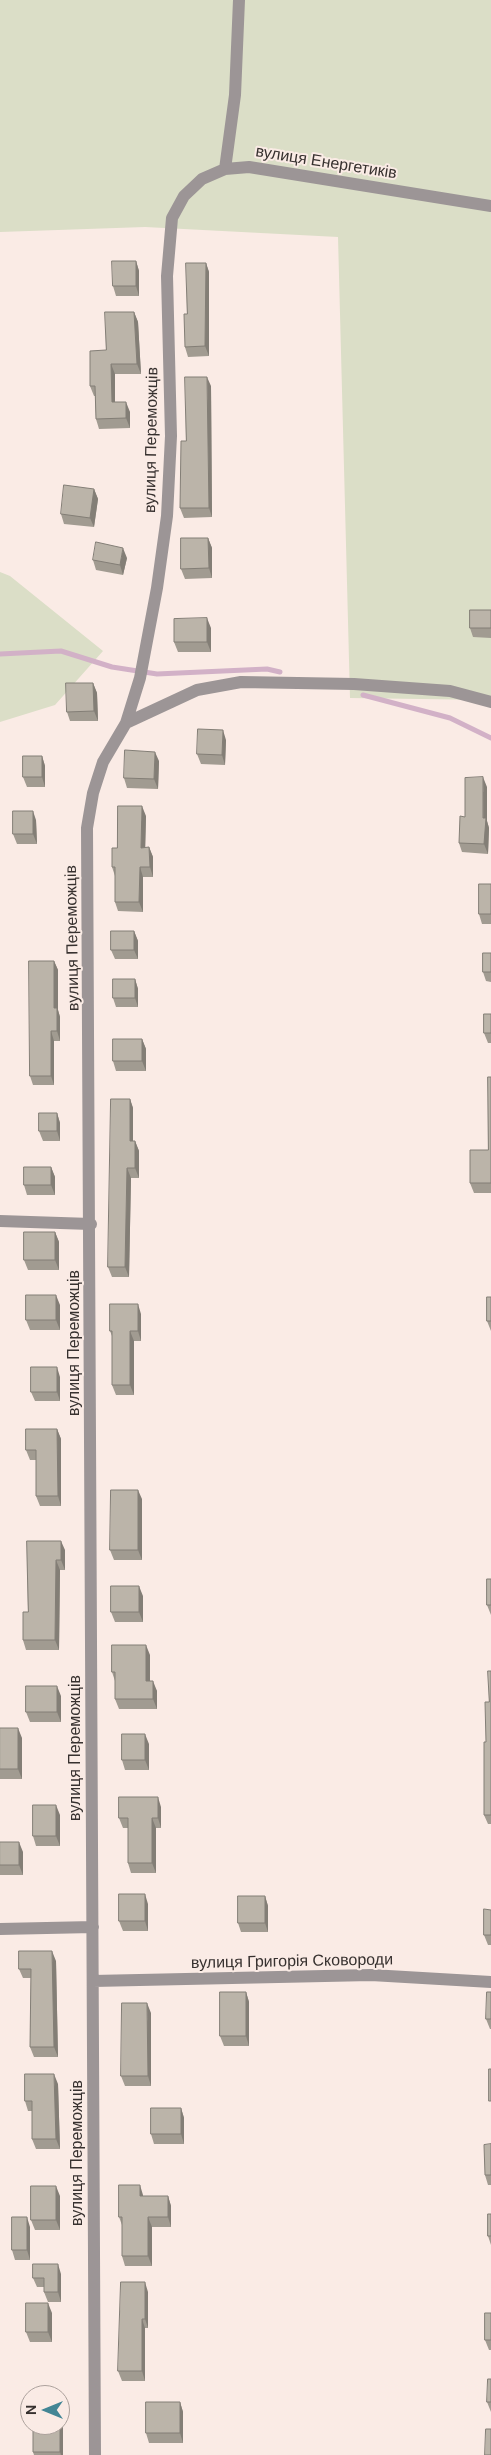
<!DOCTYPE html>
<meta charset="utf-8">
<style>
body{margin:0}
#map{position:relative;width:491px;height:2455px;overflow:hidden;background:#faebe5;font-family:"DM Sans",sans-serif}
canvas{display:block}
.north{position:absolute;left:20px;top:2385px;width:50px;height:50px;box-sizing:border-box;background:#faebe5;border:1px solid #aca19c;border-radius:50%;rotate:270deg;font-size:14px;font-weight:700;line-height:20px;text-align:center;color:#37312f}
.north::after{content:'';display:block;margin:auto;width:18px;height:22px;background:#438695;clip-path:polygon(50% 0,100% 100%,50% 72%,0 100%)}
</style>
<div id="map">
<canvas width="491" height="2455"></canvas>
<div class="north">N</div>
</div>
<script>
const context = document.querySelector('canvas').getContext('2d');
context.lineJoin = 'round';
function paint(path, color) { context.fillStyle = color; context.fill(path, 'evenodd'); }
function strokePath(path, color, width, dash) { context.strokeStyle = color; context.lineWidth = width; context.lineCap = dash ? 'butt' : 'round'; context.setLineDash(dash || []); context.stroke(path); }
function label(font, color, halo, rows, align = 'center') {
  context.font = font + ' "DM Sans",sans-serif'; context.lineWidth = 4; context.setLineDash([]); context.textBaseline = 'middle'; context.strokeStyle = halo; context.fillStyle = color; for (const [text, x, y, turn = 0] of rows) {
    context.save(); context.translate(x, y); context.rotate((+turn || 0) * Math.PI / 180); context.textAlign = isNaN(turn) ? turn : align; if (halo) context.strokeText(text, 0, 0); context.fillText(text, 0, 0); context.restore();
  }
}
const green = new Path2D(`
 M0,0H491V700L350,698L338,237L145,227L0,232Z
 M0,572L10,576L103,651L55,705L0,722Z`);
const stream = new Path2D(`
 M0,654L61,651L112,667L157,674L267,669L280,672
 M363,695L450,718L491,738`);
const minor = new Path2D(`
 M225,169L235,95L239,0
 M126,723L197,690L241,682L354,684L450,691L491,702
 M0,1221L91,1224
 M0,1929L93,1927
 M93,1981L371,1975L491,1982
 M95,2455L87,828L93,793L103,762L126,723L140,678L157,588L167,516L171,436L167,276L172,218L184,196L202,179L225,169L249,167L491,206`);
const wall = new Path2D(`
 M136,261L139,271V296H116L113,286Z
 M206,263L209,272V356L188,357L185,347L187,314Z
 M134,312L138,322L141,374H115V402L130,412V428L99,429L96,419L95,396H94L90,386L106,350Z
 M211,386L212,517L184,518L180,508Z
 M94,489L98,499L94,527L64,524L61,514Z
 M208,538L212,548V578L185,579L181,569Z
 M127,558L123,575L96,570L93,560Z
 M491,610V638L473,637L470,628Z
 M211,628V652H178L174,642Z
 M93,683L97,693L98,721H70L67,712Z
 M226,740L225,765L201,764L197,754Z
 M42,756L45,766V787H27L23,777Z
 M159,761L158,789L127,788L124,778Z
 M487,787V821L489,828L488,854L462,852L459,843L465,817Z
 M146,816L145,848L149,847L153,857V877H143V912L118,911L115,902V876L112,867L117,848Z
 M36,820L37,844H17L13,834Z
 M491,884V924H482L479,914Z
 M134,931L138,941V959H115L111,950Z
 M491,953V982L486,981L483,972Z
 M54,961L58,970V1010L60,1017V1041H54V1085H33L30,1076Z
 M135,979L138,989V1007H116L113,998Z
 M491,1014V1043H488L484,1033Z
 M142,1039L146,1049V1071H116L113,1061Z
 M491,1077V1193H474L470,1183L488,1150Z
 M130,1099L133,1108V1141H135L139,1151V1178H131L129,1277H112L108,1267Z
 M57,1113L60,1123V1141H43L39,1131Z
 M51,1167L55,1177V1195H27L24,1185Z
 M55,1232L59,1242V1270H28L24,1260Z
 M491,1297V1331L487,1321Z
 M60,1305V1330H30L26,1320Z
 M141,1314V1341H134V1395H116L112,1385V1336L110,1331Z
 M60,1377V1401H35L31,1392Z
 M57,1429L61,1439V1506H40L36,1496V1460H30L26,1450Z
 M142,1499V1560H114L110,1550Z
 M27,1541L65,1550V1570H60L59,1650H26L23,1640L28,1612Z
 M491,1579V1615L487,1605Z
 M143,1596V1622H115L111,1612Z
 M150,1655V1681L157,1691V1709H119L115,1699V1681L112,1672Z
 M491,1671V1824H488L484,1815L486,1742Z
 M61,1696V1722H30L26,1712Z
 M0,1728L22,1738V1779H0Z
 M149,1744V1770H125L122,1760Z
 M161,1807V1828H156V1873H131L128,1863V1828H123L119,1818Z
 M60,1815V1846H36L33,1836Z
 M0,1842L23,1852V1875H0Z
 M265,1896L268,1906V1932H241L238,1923Z
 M148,1904V1931H123L119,1921Z
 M491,1910V1945H488L484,1935Z
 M56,1961L58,2057H34L30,2047L31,1978H23L19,1969Z
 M246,1992L249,2002V2046H224L220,2036Z
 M491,1992V2029H490L486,2019Z
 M151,2013V2086H125L121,2076Z
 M58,2084L60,2149H36L32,2139V2111H28L25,2101Z
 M181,2108L184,2118V2144H154L151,2134Z
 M491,2144V2185H488L485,2175Z
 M60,2196V2230H35L31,2220Z
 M143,2196H168L171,2206V2227H152V2266H125L122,2256V2225L119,2217Z
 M491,2214V2245L488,2236Z
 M30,2227V2260H15L12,2250Z
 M61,2274V2302H48L44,2292V2287H37L33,2278Z
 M148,2292V2328H145V2381H122L118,2371Z
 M52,2313V2342H30L26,2332Z
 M491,2313V2350H489L485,2340Z
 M491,2379V2412L487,2402Z
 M180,2402L183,2412V2443H149L146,2433Z
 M63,2403V2455H34L33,2452L37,2431Z`);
const shadedWall = new Path2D(`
 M136,261L139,271V296L136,286Z
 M206,263L209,272V356L205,346Z
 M134,312L138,322L141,374L137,364Z
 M111,364L115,374V412L112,402Z
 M207,377L211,386L212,517L209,508Z
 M126,402L130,412V428L126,418Z
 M94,489L98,499L94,527L90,518Z
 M208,538L212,548V578L209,568Z
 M123,548L127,558L123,575L120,565Z
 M207,618L211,628V652L207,642Z
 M93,683L97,693L98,721L94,711Z
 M223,730L226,740L225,765L222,755Z
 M155,752L159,761L158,789L154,779Z
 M42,756L45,766V787L42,777Z
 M483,777L487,787V821L489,828L488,854L484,844Z
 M142,806L146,816L145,857L141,848Z
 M33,811L36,820L37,844L33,834Z
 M149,847L153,857V877L150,867Z
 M140,867L143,877V912L139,902Z
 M134,931L138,941V959L134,950Z
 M54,961L58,970V1010L60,1017V1041L57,1031L54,1008Z
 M135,979L138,989V1007L135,998Z
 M51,1031L54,1041V1085L51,1076Z
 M142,1039L146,1049V1071L142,1061Z
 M130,1099L133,1108V1151L130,1141Z
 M57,1113L60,1123V1141L57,1131Z
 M135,1141L139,1151V1178L135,1168Z
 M51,1167L55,1177V1195L51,1185Z
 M127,1168L131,1178L129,1277L125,1267Z
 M55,1232L59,1242V1270L55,1260Z
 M56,1295L60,1305V1330L56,1320Z
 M138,1304L141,1314V1341L138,1331Z
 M130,1331L134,1341V1395L130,1385Z
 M57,1367L60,1377V1401L57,1392Z
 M57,1429L61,1439V1506L58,1496Z
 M138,1490L142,1499V1560L138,1550Z
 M61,1541L65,1550V1570L61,1560Z
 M56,1560L60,1570L59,1650L55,1640Z
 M139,1586L143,1596V1622L139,1612Z
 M146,1645L150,1655V1691L146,1681Z
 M153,1681L157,1691V1709L153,1699Z
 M57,1686L61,1696V1722L57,1712Z
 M18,1728L22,1738V1779L18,1769Z
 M145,1734L149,1744V1770L145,1760Z
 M158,1797L161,1807V1828L158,1818Z
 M56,1805L60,1815V1846L56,1836Z
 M152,1818L156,1828V1873L152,1863Z
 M19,1842L23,1852V1875L19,1865Z
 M145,1894L148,1904V1931L145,1921Z
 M265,1896L268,1906V1932L265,1923Z
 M52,1951L56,1961L58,2057L54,2047Z
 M246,1992L249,2002V2046L246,2036Z
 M147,2003L151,2013V2086L148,2076Z
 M54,2074L58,2084L60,2149L56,2139Z
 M181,2108L184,2118V2144L181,2134Z
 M140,2185L143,2195V2206L140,2196Z
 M56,2186L60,2196V2230L56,2220Z
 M168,2196L171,2206V2227L168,2217Z
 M27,2217L30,2227V2260L27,2250Z
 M148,2217L152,2227V2266L148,2256Z
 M58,2264L61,2274V2302L58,2292Z
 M145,2282L148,2292V2328L145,2319Z
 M48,2303L52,2313V2342L48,2332Z
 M142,2319L145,2328V2381L142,2371Z
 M60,2396L63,2403V2455H61L60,2452Z
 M180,2402L183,2412V2443L180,2433Z`);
const building = new Path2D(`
 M112,261H136V286H113Z
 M186,263H206L205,346L185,347L184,314H187Z
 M105,312H134L137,364H111L112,402H126V418L96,419L95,386H90V351L106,350Z
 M185,377H207L209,508H180L181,441H186Z
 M64,485L94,489L90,518L61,514Z
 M181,538H208L209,568L181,569Z
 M96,542L123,548L120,565L93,560Z
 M470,610H491V628H470Z
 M207,618V642H174V619Z
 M66,683H93L94,711L67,712Z
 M198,729L223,730L222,755L197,754Z
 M125,750L155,752L154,779L124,778Z
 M23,756H42V777H23Z
 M483,777V818H486L484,844L459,843L460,816L465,817V778Z
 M118,806H142L141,848L149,847L150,867H140L139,902H115V867H112V848H117Z
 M13,811H33V834H13Z
 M479,884H491V914H479Z
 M111,931H134V950H111Z
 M483,953H491V972H483Z
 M29,961H54V1008H57V1031H51V1076H30Z
 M113,979H135V998H113Z
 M484,1014H491V1033H484Z
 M113,1039H142V1061H113Z
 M488,1077H491V1183H470V1150H488Z
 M111,1099H130V1141H135V1168H127L125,1267H108Z
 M39,1113H57V1131H39Z
 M24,1167H51V1185H24Z
 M24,1232H55V1260H24Z
 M26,1295H56V1320H26Z
 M487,1297H491V1321H487Z
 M110,1304H138V1331H130V1385H112V1331H110Z
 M31,1367H57V1392H31Z
 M26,1429H57L58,1496H36V1450H26Z
 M111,1490H138V1550H110Z
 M27,1541H61V1560H56L55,1640H23V1612H28Z
 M487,1579H491V1605H487Z
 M111,1586H139V1612H111Z
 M112,1645H146V1681H153V1699H115V1672H112Z
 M488,1671H491V1815H484V1742H486L485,1702H489Z
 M26,1686H57V1712H26Z
 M0,1728H18V1769H0Z
 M122,1734H145V1760H122Z
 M119,1797H158V1818H152V1863H128V1818H119Z
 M33,1805H56V1836H33Z
 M0,1842H19V1865H0Z
 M119,1894H145V1921H119Z
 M238,1896H265V1923H238Z
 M484,1909L491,1910V1935H484Z
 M19,1951H52L54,2047H30L31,1969H19Z
 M220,1992H246V2036H220Z
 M487,1992H491V2019H486Z
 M122,2003H147L148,2076H121Z
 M489,2069H491V2101H489Z
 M25,2074H54L56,2139H32V2101H25Z
 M151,2108H181V2134H151Z
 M491,2144V2175H485L484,2145Z
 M119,2185H140V2196H168V2217H148V2256H122V2217H119Z
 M31,2186H56V2220H31Z
 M488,2214H491V2236H488Z
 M12,2217H27V2250H12Z
 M33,2264H58V2292H44V2278H33Z
 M121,2282H145V2319H142V2371H118Z
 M26,2303H48V2332H26Z
 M485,2313H491V2340H485Z
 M488,2379H491V2402H487Z
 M37,2393H59V2395H37Z
 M146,2402H180V2433H146Z
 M37,2425H60V2452H33V2431H37Z
 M486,2429H491V2455H485Z`);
const streetNames = [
 ["вулиця Енергетиків",326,163,9],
 ["вулиця Переможців",152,440,-89],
 ["вулиця Переможців",73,938,-91],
 ["вулиця Переможців",75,1343,-90],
 ["вулиця Переможців",76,1748,-90],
 ["вулиця Григорія Сковороди",292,1962,-1],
 ["вулиця Переможців",78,2153,-90]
];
paint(green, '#dbdec7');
strokePath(stream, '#d2b1c7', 5);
strokePath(minor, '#9c9596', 12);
paint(wall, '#a19b91');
paint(shadedWall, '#837e76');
paint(building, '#bbb4a9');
strokePath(building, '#837e76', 1);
label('16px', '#37312f', '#faebe5', streetNames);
</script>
